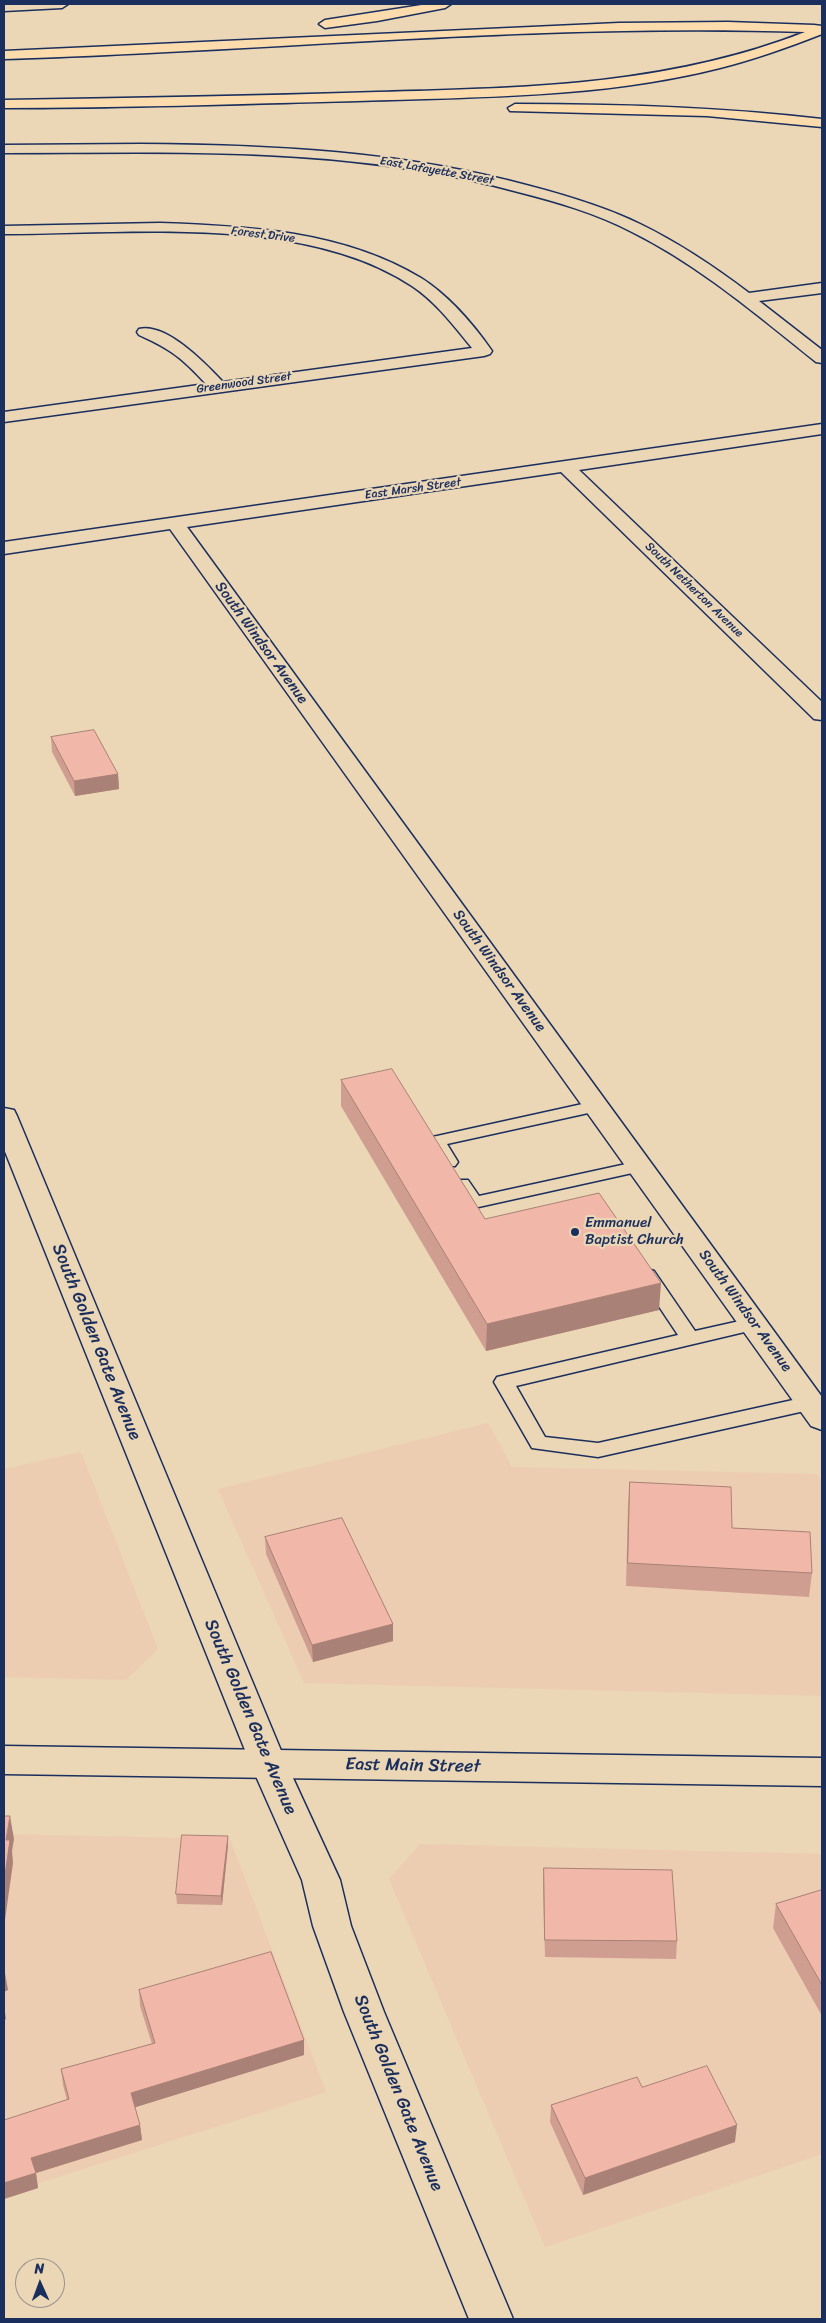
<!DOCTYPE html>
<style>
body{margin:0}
#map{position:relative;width:826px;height:2323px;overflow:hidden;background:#ebd6b5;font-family:Sriracha,sans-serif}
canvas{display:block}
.frame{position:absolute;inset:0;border:5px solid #1b2f5e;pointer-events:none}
.north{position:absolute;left:15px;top:2258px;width:50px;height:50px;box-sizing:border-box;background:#ebd6b5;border:1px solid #989392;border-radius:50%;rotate:358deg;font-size:14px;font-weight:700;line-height:20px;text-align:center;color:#1b2f5e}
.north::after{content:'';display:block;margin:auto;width:18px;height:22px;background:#1b2f5e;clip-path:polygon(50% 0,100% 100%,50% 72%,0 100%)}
</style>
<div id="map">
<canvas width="826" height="2323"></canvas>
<div class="frame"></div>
<div class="north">N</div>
</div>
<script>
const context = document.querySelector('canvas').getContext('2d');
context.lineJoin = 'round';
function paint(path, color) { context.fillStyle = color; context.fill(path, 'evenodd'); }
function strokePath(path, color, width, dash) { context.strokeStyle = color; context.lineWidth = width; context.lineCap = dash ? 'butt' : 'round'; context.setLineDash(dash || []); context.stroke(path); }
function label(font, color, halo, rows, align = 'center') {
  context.font = font + ' Sriracha,sans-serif'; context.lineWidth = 4.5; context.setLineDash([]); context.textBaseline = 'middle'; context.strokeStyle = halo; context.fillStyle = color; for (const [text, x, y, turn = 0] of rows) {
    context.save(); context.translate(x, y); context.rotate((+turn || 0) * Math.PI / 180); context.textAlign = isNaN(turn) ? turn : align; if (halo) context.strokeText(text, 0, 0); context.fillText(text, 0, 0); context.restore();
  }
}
const built = new Path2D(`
 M488,1423L512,1467L817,1474L822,1481V1696L304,1683L218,1489Z
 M81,1452L158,1649L126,1680L4,1677V1469Z
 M4,1834L230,1839L326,2092L4,2194Z
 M420,1844L822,1854V2154L545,2247L389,1879Z`);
const lane = new Path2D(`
 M596,1101L602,1102L605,1106L602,1110L447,1144L458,1162L455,1166H443L428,1141L431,1137L437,1136Z
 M640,1161L646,1162L649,1166L646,1170L474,1208L468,1207L453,1184L456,1180H468L479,1196Z
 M647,1269L654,1271L695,1331L753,1318L760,1320L762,1324L760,1328L753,1330L516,1386L545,1437L598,1443L811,1396L818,1398L821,1403L818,1408L598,1457L532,1448L494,1382L497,1377L678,1335L638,1275L640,1271Z`);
const street = new Path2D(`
 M141,144C273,145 402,151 530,186C568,196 605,207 640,224C679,243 715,267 749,293L822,283V293L759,301L822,350V363L816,362C757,315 700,266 632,232C596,213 557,202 518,192C349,145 176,153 4,153V145Z
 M160,223C248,226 343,231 421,278C448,295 474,325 492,351L490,354L484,356L4,422V412L206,384C182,358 172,350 139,335L137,332L139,329C166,322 206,364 223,382L472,348C454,326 436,302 412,286C304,214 128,234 4,234V226Z
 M822,424V434L579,470L822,702V720L814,719L561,472L187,527L822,1397V1430L811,1426L170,529L4,554V542Z
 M4,1108L14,1110L17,1116L287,1765L340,1880L351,1926L384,2012L513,2319H469L344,2012L313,1926L302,1880L251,1765L4,1149Z`);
const secondary = new Path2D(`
 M68,4L62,8L4,11V4Z
 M4,1746L822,1758V1786L4,1774Z`);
const highway = new Path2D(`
 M428,4H451L445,8L377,21L325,28L319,24L325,20Z
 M728,22L814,25L822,26V34C789,47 755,59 720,68C602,98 478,97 357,101C239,104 121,108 4,108V100C129,98 253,96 377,92C524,88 667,86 805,32C538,23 271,51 4,59V51L619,23Z
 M515,104C618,104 720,107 822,119V127L707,116L510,111L508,108Z`);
const wall = new Path2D(`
 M51,737L118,774L119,789L75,796L52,752Z
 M341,1080L485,1219L659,1310L486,1351L341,1106Z
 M630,1482L732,1528L812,1573L809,1597L626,1586L628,1505Z
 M265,1537L393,1624V1641L313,1662L266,1554Z
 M228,1836V1845L222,1905L177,1904L176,1894Z
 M544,1868L677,1941L676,1959L545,1957L543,1885Z
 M822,1890V2016L773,1928L776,1904Z
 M139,1990L304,2040V2055L135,2107L140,2125L142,2140L36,2173L38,2188L4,2199L67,2100L63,2085L61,2069L152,2044L140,2006Z
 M642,2087L735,2142L583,2195L550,2122L551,2105Z`);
const shadedWall = new Path2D(`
 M118,774L119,789L75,796L74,781Z
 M661,1283L659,1310L486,1351L487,1324Z
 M393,1624V1641L313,1662L312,1645Z
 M10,1816L14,1839L12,1851L13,1863L4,1927V1882L6,1840Z
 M228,1836V1845L222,1905L221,1896Z
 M4,1967L8,1990L4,1992Z
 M4,2006L6,2019L4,2020Z
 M304,2040V2055L133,2108L131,2093Z
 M140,2125L142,2140L36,2173L38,2188L4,2199V2183L31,2158Z
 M737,2125L735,2142L583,2195L585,2178Z`);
const building = new Path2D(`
 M94,730L118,774L74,781L51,737Z
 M392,1069L485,1219L599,1193L661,1283L487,1324L341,1080Z
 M630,1482L731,1487L732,1528L810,1532L812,1573L628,1563Z
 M342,1518L393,1624L312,1645L265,1537Z
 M4,1816H10L6,1840H10L4,1882Z
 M182,1835L228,1836L221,1896L176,1894Z
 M544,1868L672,1870L677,1941L545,1940Z
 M822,1890V1985L776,1904Z
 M271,1952L304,2040L131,2093L140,2125L31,2158L36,2173L4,2183V2120L69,2099L61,2069L155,2043L139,1990Z
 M707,2066L737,2125L585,2178L551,2105L637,2077L642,2087Z`);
const markers = [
 [575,1232,5,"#1b2f5e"]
];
const farStreetnames = [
 ["East Lafayette Street",437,171,10],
 ["Forest Drive",263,235,7],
 ["Greenwood Street",244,383,-8],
 ["East Marsh Street",413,489,-8],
 ["South Netherton Avenue",694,590,44]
];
const streetNames = [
 ["South Windsor Avenue",261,643,54],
 ["South Windsor Avenue",499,971,54],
 ["South Windsor Avenue",745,1311,54]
];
const poiNames = [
 ["Emmanuel",585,1223],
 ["Baptist Church",585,1240]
];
const nearStreetnames = [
 ["South Golden Gate Avenue",96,1342,68],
 ["South Golden Gate Avenue",250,1717,67],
 ["East Main Street",413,1766,1],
 ["South Golden Gate Avenue",398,2093,68]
];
paint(built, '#edcdb1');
strokePath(lane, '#1b2f5e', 3);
strokePath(street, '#1b2f5e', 3);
strokePath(secondary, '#1b2f5e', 3);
strokePath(highway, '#1b2f5e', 3);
paint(lane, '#ebd6b5');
paint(street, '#ebd6b5');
paint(secondary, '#ebd6b5');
paint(highway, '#fcdcac');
paint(wall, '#cf9e91');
paint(shadedWall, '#a98176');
paint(building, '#f1b8a9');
strokePath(building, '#a98176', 1);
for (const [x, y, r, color] of markers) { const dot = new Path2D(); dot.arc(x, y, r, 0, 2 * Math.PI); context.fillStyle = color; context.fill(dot); strokePath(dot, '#ebd6b5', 2); }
label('12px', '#1b2f5e', '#ebd6b5', farStreetnames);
label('15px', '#1b2f5e', '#ebd6b5', streetNames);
label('15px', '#1b2f5e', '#ebd6b5', poiNames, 'left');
label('18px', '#1b2f5e', '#ebd6b5', nearStreetnames);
</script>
